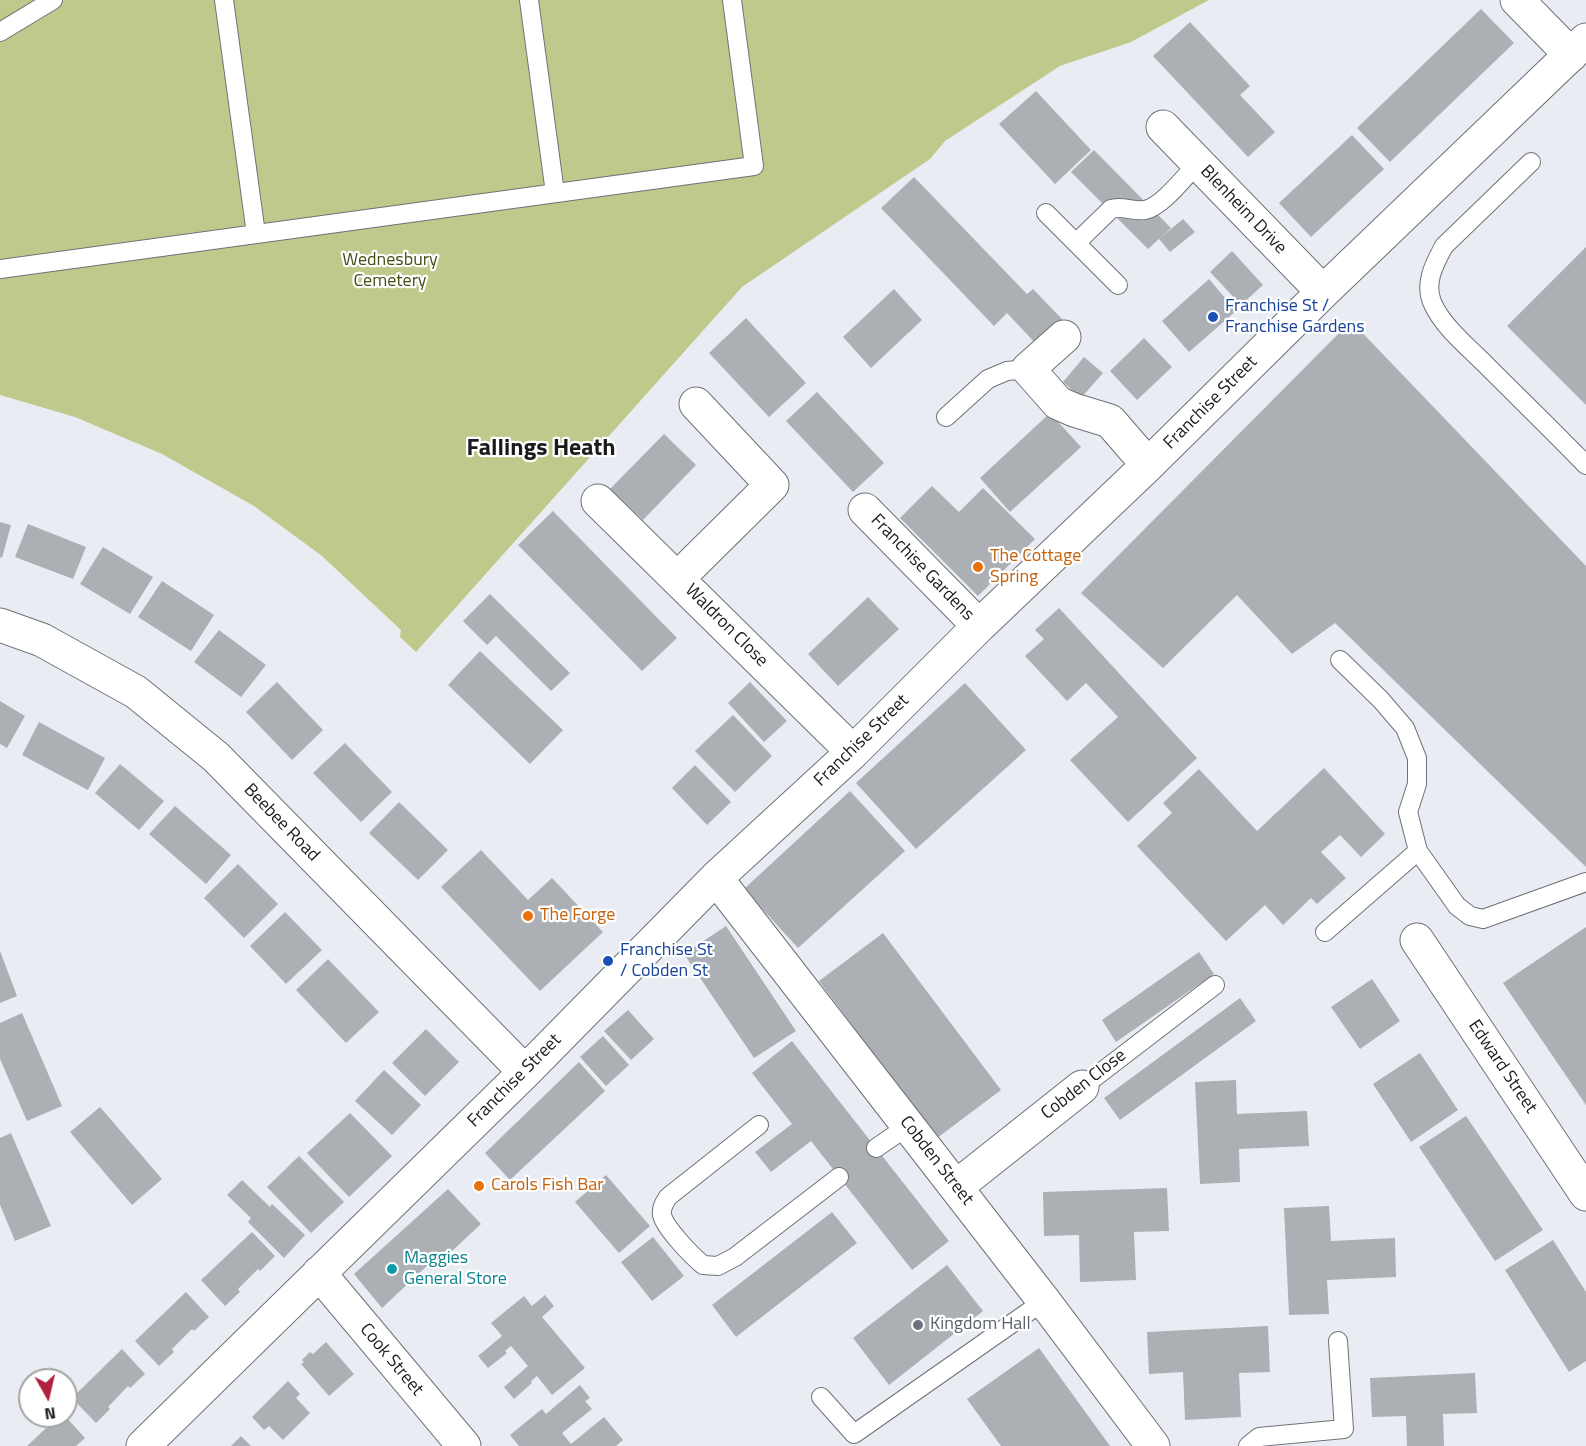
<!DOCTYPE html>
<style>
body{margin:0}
#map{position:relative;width:1586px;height:1446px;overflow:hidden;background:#e9edf3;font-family:"Titillium Web",sans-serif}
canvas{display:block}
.north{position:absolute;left:18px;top:1368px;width:60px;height:60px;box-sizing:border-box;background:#fff;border:2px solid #a3a4a5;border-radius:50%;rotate:172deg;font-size:16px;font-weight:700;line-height:24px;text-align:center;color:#1a1b1d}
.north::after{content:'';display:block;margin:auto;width:21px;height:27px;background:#b22040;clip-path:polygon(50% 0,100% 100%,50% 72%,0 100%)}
</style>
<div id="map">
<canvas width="1586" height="1446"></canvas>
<div class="north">N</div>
</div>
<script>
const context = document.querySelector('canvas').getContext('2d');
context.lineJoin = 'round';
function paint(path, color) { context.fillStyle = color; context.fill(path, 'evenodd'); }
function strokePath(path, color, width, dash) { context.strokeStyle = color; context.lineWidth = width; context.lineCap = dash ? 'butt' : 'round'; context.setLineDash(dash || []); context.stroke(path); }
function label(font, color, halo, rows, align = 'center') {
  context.font = font + ' "Titillium Web",sans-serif'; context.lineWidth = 4.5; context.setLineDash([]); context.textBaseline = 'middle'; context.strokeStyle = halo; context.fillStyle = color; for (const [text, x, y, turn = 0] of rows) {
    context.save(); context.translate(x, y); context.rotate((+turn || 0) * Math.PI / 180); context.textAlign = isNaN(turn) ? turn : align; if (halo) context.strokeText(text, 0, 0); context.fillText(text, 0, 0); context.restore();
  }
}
const green = new Path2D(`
 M0,0H1209L1131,42L1060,66L945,141L930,159L742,287L416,652L400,637L401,630L322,556L254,506L162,454L75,417L0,395Z`);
const building = new Path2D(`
 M1481,9L1514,43L1390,162L1357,128Z
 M1190,22L1250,86L1240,95L1275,132L1248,157L1153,56Z
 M1036,91L1091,150L1055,184L999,124Z
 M1352,135L1384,169L1311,237L1279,203Z
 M1094,150L1171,228L1148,249L1071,172Z
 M914,177L1027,294L1033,289L1063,320L1037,345L1007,313L994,326L881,208Z
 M1183,219L1195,232L1170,252L1159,239Z
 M1586,247V405L1507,326Z
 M1232,251L1263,285L1241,305L1210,272Z
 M1209,279L1236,311L1189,352L1162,321Z
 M894,289L922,320L871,368L843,337Z
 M746,318L806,383L769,417L709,353Z
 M1351,321L1586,566V867L1335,623L1292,654L1237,595L1163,668L1081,593Z
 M1144,338L1172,367L1137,400L1110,371Z
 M1084,357L1103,373L1081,398L1063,382Z
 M817,392L884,463L853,492L786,421Z
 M1050,413L1081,447L1010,512L980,478Z
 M664,434L696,465L643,520L610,489Z
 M932,486L959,512L983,488L1035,539L978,596L900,518Z
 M553,511L677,638L642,671L518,545Z
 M0,522L11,525L2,558L0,557Z
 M28,524L86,547L73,579L15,557Z
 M103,547L153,577L130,614L80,584Z
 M162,581L214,615L191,651L138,617Z
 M490,594L570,673L551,691L496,636L487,645L463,621Z
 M868,597L899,629L838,686L808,654Z
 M1059,608L1197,758L1128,822L1070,760L1118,717L1086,683L1067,701L1025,656L1044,639L1035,630Z
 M219,630L266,665L241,697L194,662Z
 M480,651L563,730L530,764L448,685Z
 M277,682L323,730L292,760L246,712Z
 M750,682L787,721L764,742L728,703Z
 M965,683L1026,750L916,849L856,783Z
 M0,701L25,716L7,748L0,744Z
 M733,715L772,756L735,792L695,751Z
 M39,722L105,758L88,790L22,755Z
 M345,743L392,792L361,822L313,773Z
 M120,764L164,801L139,830L95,793Z
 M695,765L731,802L707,825L672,788Z
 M1324,768L1385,834L1361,857L1340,835L1321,852L1346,878L1317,904L1311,898L1283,925L1265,905L1226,941L1137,846L1172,813L1163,803L1199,769L1257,831Z
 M850,791L905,851L798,948L744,889Z
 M399,802L448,850L418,880L369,833Z
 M175,806L231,855L206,884L149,834Z
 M481,850L528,900L552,878L603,932L540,991L441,887Z
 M238,864L278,904L244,938L204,898Z
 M285,912L322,950L286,984L250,946Z
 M726,926L796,1031L754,1058L684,954Z
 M1586,927V1105L1503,983Z
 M883,933L1001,1090L937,1138L819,981Z
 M0,951L17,996L0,1003Z
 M1199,952L1214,974L1116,1042L1102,1020Z
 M328,959L379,1012L346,1043L296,990Z
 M1372,979L1400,1021L1360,1049L1331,1007Z
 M1240,998L1256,1021L1120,1120L1104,1098Z
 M628,1010L654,1039L631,1060L604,1031Z
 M22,1013L62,1106L27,1121L0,1059V1023Z
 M426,1029L459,1062L425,1096L392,1063Z
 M603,1036L629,1065L606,1086L580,1057Z
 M792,1041L949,1241L912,1270L811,1141L771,1172L755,1152L792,1124L752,1073Z
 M1420,1053L1458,1110L1411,1142L1373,1084Z
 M579,1062L605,1091L510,1180L485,1153Z
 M384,1070L421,1105L392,1135L355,1101Z
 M1236,1080L1237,1114L1307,1111L1309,1146L1239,1149L1240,1182L1200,1184L1195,1082Z
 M100,1107L162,1179L132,1205L70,1132Z
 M350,1113L392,1156L349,1197L307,1153Z
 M1466,1116L1543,1230L1495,1261L1419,1147Z
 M11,1133L51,1226L15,1241L0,1205V1138Z
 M299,1156L344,1202L311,1233L267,1187Z
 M606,1175L650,1226L619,1253L575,1202Z
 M242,1180L270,1207L272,1204L305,1235L284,1258L248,1222L251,1218L227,1195Z
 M1167,1188L1169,1231L1134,1232L1136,1280L1080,1282L1079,1235L1044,1236L1043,1192Z
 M448,1189L481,1224L437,1265L428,1254L424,1258L429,1264L382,1308L354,1274Z
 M1329,1206L1331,1241L1395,1238L1396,1277L1327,1280L1329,1314L1289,1315L1284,1208Z
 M832,1212L857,1243L736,1337L712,1305Z
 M252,1232L275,1256L260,1271L258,1269L238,1289L240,1292L225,1306L201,1280Z
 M653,1237L684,1276L652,1301L621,1262Z
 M1553,1240L1586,1292V1361L1569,1372L1505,1270Z
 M947,1265L983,1311L889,1385L853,1338Z
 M186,1292L209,1317L194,1331L192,1329L172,1349L174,1352L159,1366L135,1341Z
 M545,1295L554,1306L542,1317L585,1368L552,1395L537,1376L531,1381L532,1383L514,1399L504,1387L528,1366L511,1346L505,1351L507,1353L488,1368L478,1356L502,1336L491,1323L524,1296L532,1306Z
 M1268,1326L1270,1372L1239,1373L1241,1417L1185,1420L1183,1372L1149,1374L1147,1332Z
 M326,1342L354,1374L329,1396L301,1364L304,1362L302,1360L310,1352L313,1354Z
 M1039,1348L1110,1446H1001L967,1399Z
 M122,1349L145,1374L130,1388L128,1386L108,1407L110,1409L96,1423L72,1398Z
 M1475,1373L1477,1413L1443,1414L1444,1446H1407L1406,1416L1372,1417L1370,1378Z
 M288,1381L300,1394L296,1398L310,1413L283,1440L269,1426L264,1430L252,1417Z
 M580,1385L590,1398L585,1401L592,1409L562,1433L571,1444L604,1417L623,1440L616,1446H519L510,1435L542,1409L546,1414Z
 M59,1416H65L85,1438L76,1446H27Z
 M241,1436L251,1446H231Z`);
const service = new Path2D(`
 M224,0L256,234
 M529,0L555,193
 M0,32L53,0
 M1531,162L1444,246C1435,263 1424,282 1432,302C1442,326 1467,346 1485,364C1519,398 1553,431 1586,465
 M1046,213L1118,285
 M1076,243L1111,209C1122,205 1133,212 1145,210C1163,206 1185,176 1198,163
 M0,269L754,166L732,0
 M946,417L988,379L1007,371L1028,369
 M1340,660L1381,700L1405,728L1417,758V784L1408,812L1418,851L1457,906L1470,916L1483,919L1586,882
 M1325,932L1418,851
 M1082,1087L1215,985
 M759,1125L668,1197C664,1203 661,1208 662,1215C665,1228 692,1256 703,1265L718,1266L735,1257L839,1177
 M876,1148L908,1126
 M821,1397L854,1434L1044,1301
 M1248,1446L1259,1437L1344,1429L1338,1341`);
const minor = new Path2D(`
 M1517,0L1571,55
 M1163,127L1323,292
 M1064,337L1028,369L1058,403L1074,410L1110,421L1148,465
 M598,501L853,752
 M865,510L979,626
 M677,579L772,485L696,404
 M0,625L42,640L136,692L216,757L525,1072
 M716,878L1044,1301L1153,1446
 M1417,940L1586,1194
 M956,1187L1082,1087
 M319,1273L464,1446
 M143,1446L525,1072L716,878L853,752L979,626L1148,465L1323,292L1586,40`);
const markers = [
 [1213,317,6,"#1a4fb4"],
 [978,567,6,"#e8710a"],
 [528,916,6,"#e8710a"],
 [608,961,6,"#1a4fb4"],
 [479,1186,6,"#e8710a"],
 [392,1269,6,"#0f9aa8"],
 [918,1325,6,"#6b7280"]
];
const streetNames = [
 ["Blenheim Drive",1243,210,46],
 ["Franchise Street",1211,403,-45],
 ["Franchise Gardens",922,568,46],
 ["Waldron Close",726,626,45],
 ["Franchise Street",862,741,-44],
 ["Beebee Road",281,823,46],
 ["Edward Street",1502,1067,56],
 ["Franchise Street",515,1081,-45],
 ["Cobden Close",1084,1085,-38],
 ["Cobden Street",936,1161,52],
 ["Cook Street",391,1360,50]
];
const parkNames = [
 ["Wednesbury",390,261],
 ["Cemetery",390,282]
];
const transitNames = [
 ["Franchise St /",1225,307],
 ["Franchise Gardens",1225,328],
 ["Franchise St",620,951],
 ["/ Cobden St",620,972]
];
const foodNames = [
 ["The Cottage",990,557],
 ["Spring",990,578],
 ["The Forge",540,916],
 ["Carols Fish Bar",491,1186]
];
const cultureNames = [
 ["Maggies",404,1259],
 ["General Store",404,1280]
];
const worshipNames = [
 ["Kingdom Hall",930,1325]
];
const districtNames = [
 ["Fallings Heath",541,449]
];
paint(green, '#bfc98b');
paint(building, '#acb0b5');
strokePath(service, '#6e7277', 20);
strokePath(minor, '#6e7277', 35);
strokePath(service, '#fff', 18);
strokePath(minor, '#fff', 33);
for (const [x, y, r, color] of markers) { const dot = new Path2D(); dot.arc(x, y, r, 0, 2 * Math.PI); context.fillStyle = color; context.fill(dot); strokePath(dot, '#fff', 2); }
label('18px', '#1a1b1d', '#fff', streetNames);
label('18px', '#474d17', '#fff', parkNames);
label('18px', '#164399', '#fff', transitNames, 'left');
label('18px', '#c56008', '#fff', foodNames, 'left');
label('18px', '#0d838f', '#fff', cultureNames, 'left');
label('18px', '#5b616d', '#fff', worshipNames, 'left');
label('bold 24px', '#1a1b1d', '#fff', districtNames);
</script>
